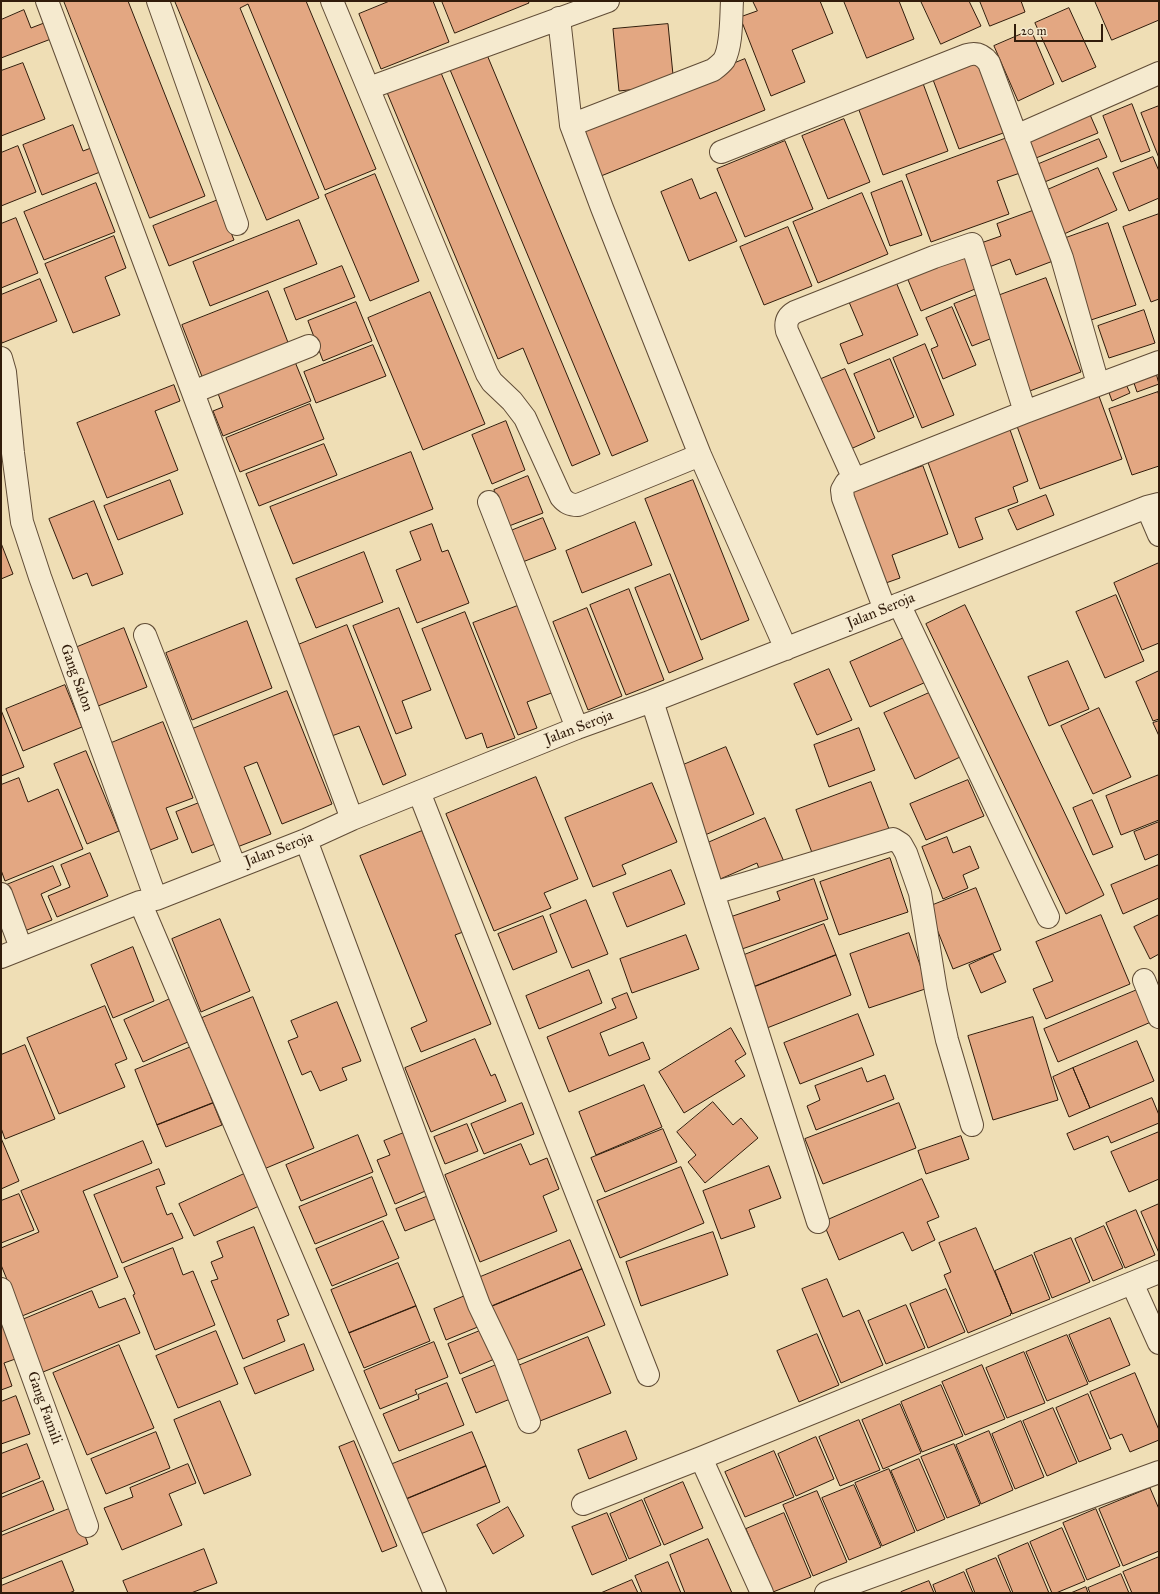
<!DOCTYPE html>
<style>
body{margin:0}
#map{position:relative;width:1160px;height:1594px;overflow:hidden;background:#efdeb5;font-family:"IM FELL Great Primer",serif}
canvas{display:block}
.frame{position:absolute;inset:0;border:2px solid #311c0b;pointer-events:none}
.scale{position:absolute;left:1014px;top:24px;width:89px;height:18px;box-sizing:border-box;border:2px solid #311c0b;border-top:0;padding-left:5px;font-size:12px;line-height:14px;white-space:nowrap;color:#311c0b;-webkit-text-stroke:3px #f5eacf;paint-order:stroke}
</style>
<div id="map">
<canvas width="1160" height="1594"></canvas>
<div class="frame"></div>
<div class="scale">20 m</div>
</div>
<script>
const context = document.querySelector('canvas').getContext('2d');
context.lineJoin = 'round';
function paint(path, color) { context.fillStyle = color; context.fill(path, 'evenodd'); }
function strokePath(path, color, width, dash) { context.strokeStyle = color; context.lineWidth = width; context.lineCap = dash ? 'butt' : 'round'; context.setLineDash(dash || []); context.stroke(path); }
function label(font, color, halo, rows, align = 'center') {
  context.font = font + ' "IM FELL Great Primer",serif'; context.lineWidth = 3.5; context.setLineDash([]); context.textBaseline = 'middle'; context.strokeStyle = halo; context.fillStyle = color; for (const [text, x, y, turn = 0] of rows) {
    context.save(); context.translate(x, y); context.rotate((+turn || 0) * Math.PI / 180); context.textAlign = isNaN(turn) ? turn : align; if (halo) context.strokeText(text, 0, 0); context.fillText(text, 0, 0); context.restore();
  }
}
const building = new Path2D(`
 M64,1H128L205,196L150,218Z
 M175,1H306L376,169L325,190L248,4L240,8L319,198L267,220Z
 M390,1H433L449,42L381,69L359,14Z
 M442,1H528L529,3L455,33Z
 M753,1H820L833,33L792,50L805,82L771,96L740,17L757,11Z
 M844,1H899L914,39L867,58Z
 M921,1H969L981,26L941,44Z
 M980,1H1021L1025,12L990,26Z
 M1095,1H1159V20L1112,40Z
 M1069,8L1096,67L1062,82L1035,23Z
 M24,10L31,28L44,23L51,39L1,58V20Z
 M668,24L674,85L619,91L613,29Z
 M1031,30L1054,84L1018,101L994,46Z
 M485,50L648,441L612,456L448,65Z
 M745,59L765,110L601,176L581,125Z
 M979,60L1006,132L959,149L932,77Z
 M23,63L45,119L1,136V71Z
 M439,68L600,454L572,466L523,348L498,359L386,90Z
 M921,78L948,151L883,175L856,102Z
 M1132,104L1150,151L1121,162L1103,116Z
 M1159,106V158L1141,113Z
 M1088,110L1098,133L1036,158L1027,135Z
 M844,119L870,182L828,199L802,136Z
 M73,125L83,151L91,148L100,172L42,195L23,145Z
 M1007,138L1020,173L997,181L1009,214L931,242L906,175Z
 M1099,139L1107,157L1042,183L1034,166Z
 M785,141L813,209L745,237L717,169Z
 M18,146L36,192L1,206V153Z
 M1153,157L1159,171V198L1129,211L1113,173Z
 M1098,168L1117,210L1064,234L1045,191Z
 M375,174L419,281L370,301L325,195Z
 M692,179L700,199L716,192L737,241L689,261L661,192Z
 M902,181L922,235L890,246L871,193Z
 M96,183L115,232L44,260L24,212Z
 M862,193L888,254L818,283L793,222Z
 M218,200L234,240L169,266L153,226Z
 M1035,210L1053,261L1016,275L1010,259L989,267L981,243L1001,236L997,224Z
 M1159,214V299L1151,302L1123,227Z
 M16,218L38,273L1,288V224Z
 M299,220L317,264L210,306L193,262Z
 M1108,223L1136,305L1091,320L1063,239Z
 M788,227L812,286L764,305L740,247Z
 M114,236L126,268L105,277L120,315L73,333L45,264Z
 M965,251L980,287L921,311L906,275Z
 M342,266L355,297L296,320L284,289Z
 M1046,278L1081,372L1027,392L992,298Z
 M40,279L57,321L2,343L1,339V295Z
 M896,282L918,335L848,364L840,344L863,335L849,302Z
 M268,291L289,345L203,379L182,325Z
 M430,292L485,424L423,450L368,318Z
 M977,295L995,337L972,346L954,304Z
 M356,302L372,341L323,361L308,321Z
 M952,307L976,365L943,379L931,349L938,346L926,318Z
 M1144,310L1155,343L1109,358L1098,326Z
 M925,344L954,415L922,428L893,358Z
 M373,345L386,376L316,403L304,372Z
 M293,357L311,401L223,436L213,411L223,407L216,388Z
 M890,359L914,417L878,432L854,374Z
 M845,369L875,438L844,452L814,382Z
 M1155,369L1159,384L1137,392L1132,377Z
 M1124,380L1130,393L1112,401L1107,387Z
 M174,385L180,401L155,411L178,470L107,498L77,423Z
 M1096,388L1122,459L1040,489L1014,418Z
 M1158,392L1159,396V466L1132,475L1109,409Z
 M310,404L324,439L240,472L226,438Z
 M506,421L525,470L492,484L472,435Z
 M1009,427L1028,481L1013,487L1018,502L975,518L983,539L959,548L926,457Z
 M324,444L337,475L259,506L246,474Z
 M411,452L433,509L293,564L270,507Z
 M923,466L948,534L892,555L900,578L883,584L849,493Z
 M528,476L543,513L509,526L494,490Z
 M170,480L183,514L118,540L104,506Z
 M693,480L749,620L701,640L645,499Z
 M1046,495L1054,515L1017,530L1008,510Z
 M94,501L123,574L92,586L87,573L73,579L49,519Z
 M543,518L556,549L520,563L508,532Z
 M635,522L652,565L582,593L566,551Z
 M432,524L442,552L448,550L469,603L417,623L396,570L421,560L410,532Z
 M1,543L13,574L1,579Z
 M364,552L383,602L316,628L296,579Z
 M1159,563V643L1142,650L1114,583Z
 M670,574L703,659L669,673L635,588Z
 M629,589L664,680L626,695L590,605Z
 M1116,595L1144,661L1105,678L1076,612Z
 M520,605L554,692L527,702L537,728L518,735L473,623Z
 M965,605L1104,895L1066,914L926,624Z
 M399,608L431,690L402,701L412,728L396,734L353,626Z
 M587,608L622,696L588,710L553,622Z
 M465,612L515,738L487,748L482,733L466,739L422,629Z
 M247,621L272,688L192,720L166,653Z
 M347,625L406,775L383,785L359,726L329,737L293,647Z
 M124,628L147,687L93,708L70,650Z
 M906,637L926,682L870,707L850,662Z
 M1068,661L1089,709L1049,726L1028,677Z
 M829,669L852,720L817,735L794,684Z
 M1159,671V719L1153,721L1136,682Z
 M65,685L82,727L23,751L6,709Z
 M287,691L332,804L282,824L257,762L244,767L271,834L232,849L185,732Z
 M929,693L960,757L915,779L884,713Z
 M1099,708L1131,777L1093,794L1061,726Z
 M1,710L24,767L1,776Z
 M1159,721V736L1153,723Z
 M163,722L193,798L166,808L178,839L145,852L104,746Z
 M859,728L875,770L829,787L814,745Z
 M726,747L754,814L705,835L676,768Z
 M86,751L119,831L87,844L54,764Z
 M1159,775V820L1121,835L1106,796Z
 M536,777L578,879L544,893L551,908L494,931L446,814Z
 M19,778L28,802L58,789L83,849L5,881L1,870V785Z
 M968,780L984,816L926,840L910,804Z
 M871,782L889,829L814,858L796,810Z
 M652,783L677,842L622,865L626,874L593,887L565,818Z
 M1092,800L1113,847L1093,855L1073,808Z
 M199,803L215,844L192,853L176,812Z
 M765,818L785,864L761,874L757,863L718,880L703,845Z
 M1159,822V854L1145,860L1134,832Z
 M422,831L463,932L455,935L491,1024L421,1052L411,1028L427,1021L360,856Z
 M947,837L953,853L970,846L979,868L963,875L968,888L943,899L922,847Z
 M90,853L108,896L57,917L48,896L70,887L61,865Z
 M890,858L908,912L839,935L820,882Z
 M1159,865V898L1123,914L1111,885Z
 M53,866L61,885L41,894L52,920L22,932L4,886Z
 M671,870L685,904L627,927L613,893Z
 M814,879L828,919L742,949L730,917L780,900L777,892Z
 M976,888L1001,950L953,969L928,907Z
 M586,900L608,954L572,968L550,915Z
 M1101,915L1130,984L1046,1019L1033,989L1053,981L1036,942Z
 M1159,915V954L1150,959L1134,927Z
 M543,916L557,952L513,970L498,934Z
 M220,919L250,991L201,1012L172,939Z
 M824,924L836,955L751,988L739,957Z
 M909,933L928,988L869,1008L850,954Z
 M686,935L699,969L632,993L620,959Z
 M133,947L154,1001L113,1018L91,965Z
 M993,954L1006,982L981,993L969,965Z
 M836,955L851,995L767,1028L751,988Z
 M589,970L602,1003L539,1029L526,996Z
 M1137,990L1151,1022L1058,1062L1044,1029Z
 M627,993L637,1018L600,1033L609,1056L643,1042L650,1059L569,1092L547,1037L616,1008L612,999Z
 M253,997L314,1148L264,1169L202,1018Z
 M170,999L190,1041L143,1062L124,1020Z
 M337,1002L361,1061L342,1068L347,1080L320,1091L311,1071L302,1075L288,1041L298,1037L291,1021Z
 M105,1006L127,1059L115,1064L125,1087L59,1114L27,1038Z
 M858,1014L874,1055L800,1084L784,1043Z
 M1033,1017L1058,1100L993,1120L968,1036Z
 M731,1028L746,1054L735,1061L745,1076L684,1113L659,1072Z
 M475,1039L491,1076L495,1074L506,1101L431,1132L405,1068Z
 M1137,1041L1154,1081L1090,1108L1073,1068Z
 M25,1045L55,1119L5,1139L1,1128V1055Z
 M191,1047L213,1103L157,1125L135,1070Z
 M862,1068L867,1082L885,1075L894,1099L816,1130L807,1106L820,1100L815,1086Z
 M1073,1068L1090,1108L1069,1117L1053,1077Z
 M644,1085L662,1127L596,1155L579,1112Z
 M1152,1098L1159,1115V1123L1111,1143L1108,1136L1074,1150L1067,1134Z
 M713,1102L733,1125L741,1118L758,1138L705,1183L688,1162L696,1155L677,1132Z
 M213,1103L222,1125L166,1147L157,1125Z
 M522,1103L534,1134L484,1154L471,1124Z
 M899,1103L916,1148L823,1184L805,1139Z
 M467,1124L478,1151L445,1164L434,1137Z
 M663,1129L677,1162L605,1192L591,1158Z
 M406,1132L430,1189L395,1204L377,1160L390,1155L384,1141Z
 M1159,1132V1179L1129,1192L1111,1152Z
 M358,1135L373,1172L301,1201L286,1165Z
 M961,1136L969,1159L926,1174L918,1151Z
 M1,1138L19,1181L1,1189Z
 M143,1141L152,1163L83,1191L118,1277L22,1316L1,1265V1248L39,1232L21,1191Z
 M521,1144L530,1165L547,1158L559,1189L543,1196L557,1231L480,1262L445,1175Z
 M769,1166L781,1198L749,1210L755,1227L721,1239L703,1191Z
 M681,1167L704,1223L620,1258L597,1201Z
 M159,1169L165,1184L156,1187L167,1215L172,1213L183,1238L122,1263L94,1195Z
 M244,1174L259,1206L194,1236L179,1204Z
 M372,1177L387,1215L315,1244L299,1207Z
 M922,1179L939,1217L927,1222L935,1240L912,1251L903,1232L839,1260L823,1222Z
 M19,1194L34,1230L1,1243V1201Z
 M431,1195L440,1217L405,1231L396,1209Z
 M1159,1204V1253L1141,1212Z
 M1136,1210L1155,1255L1125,1268L1106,1223Z
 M383,1221L399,1258L332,1286L316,1249Z
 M1104,1226L1123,1268L1093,1281L1075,1239Z
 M254,1227L289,1315L277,1320L285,1341L243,1359L211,1281L218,1279L211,1262L223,1257L217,1242Z
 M976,1228L1012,1313L1010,1314L1011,1315L968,1333L944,1275L951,1272L939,1243Z
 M713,1232L728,1275L641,1306L626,1262Z
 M1071,1238L1090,1282L1052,1298L1034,1253Z
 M570,1240L582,1269L490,1307L478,1278Z
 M173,1248L183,1275L193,1271L215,1325L155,1350L133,1295L135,1294L124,1268Z
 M1032,1255L1050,1299L1012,1314L995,1271Z
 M398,1263L416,1306L349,1333L331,1290Z
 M582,1269L605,1325L513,1362L490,1307Z
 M827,1279L843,1317L859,1310L883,1365L841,1383L802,1289Z
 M946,1289L965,1332L928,1348L910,1304Z
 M92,1291L99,1308L125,1298L140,1333L43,1372L22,1320Z
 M472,1293L485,1324L446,1340L434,1309Z
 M906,1305L925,1348L886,1364L868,1321Z
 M416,1306L430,1341L364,1368L349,1333Z
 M1110,1318L1130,1365L1089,1382L1069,1335Z
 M7,1320L21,1357L4,1363L12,1386L1,1390V1322Z
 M487,1328L499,1357L460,1374L448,1344Z
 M216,1331L238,1384L178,1408L156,1356Z
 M817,1334L839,1385L799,1402L777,1351Z
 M1067,1335L1088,1384L1047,1401L1026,1352Z
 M588,1337L611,1393L540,1421L518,1366Z
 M434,1342L448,1377L415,1390L417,1394L380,1409L364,1371Z
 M304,1344L314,1370L255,1394L244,1368Z
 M119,1345L154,1428L87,1455L53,1373Z
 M1024,1352L1045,1403L1007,1418L986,1368Z
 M501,1363L515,1397L476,1413L462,1379Z
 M982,1365L1005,1419L965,1435L942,1382Z
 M1135,1373L1159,1430V1440L1130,1452L1122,1434L1110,1439L1090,1392Z
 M447,1383L464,1425L399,1451L383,1414L419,1399L418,1395Z
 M941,1385L963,1436L922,1452L901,1402Z
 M1088,1394L1111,1449L1079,1462L1056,1408Z
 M16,1396L30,1434L1,1444V1402Z
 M220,1401L251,1475L204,1494L174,1420Z
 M900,1404L921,1453L883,1469L862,1420Z
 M1053,1408L1077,1463L1047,1476L1023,1421Z
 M859,1420L880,1470L840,1486L819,1437Z
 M1021,1421L1044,1477L1015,1489L992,1434Z
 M626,1431L637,1459L589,1479L578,1450Z
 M989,1431L1013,1490L981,1504L956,1445Z
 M156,1432L170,1468L106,1494L91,1459Z
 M472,1432L486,1466L404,1500L390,1465Z
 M816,1437L834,1479L796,1496L778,1454Z
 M354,1441L397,1546L382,1552L339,1447Z
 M27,1444L40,1478L1,1494V1454Z
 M954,1444L980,1505L947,1518L921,1457Z
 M774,1451L794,1497L745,1517L725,1472Z
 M919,1459L945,1519L917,1531L891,1471Z
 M188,1464L196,1483L169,1494L182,1525L122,1550L104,1508L133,1497L130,1488Z
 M486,1466L500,1502L418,1535L404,1500Z
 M889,1469L915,1532L882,1546L855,1483Z
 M43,1481L54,1510L1,1532V1498Z
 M683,1482L703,1528L664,1545L644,1499Z
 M854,1485L881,1547L849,1560L822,1498Z
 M1150,1488L1159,1509V1551L1123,1566L1099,1509Z
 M817,1491L847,1562L813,1576L783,1505Z
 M642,1500L661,1545L629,1559L610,1514Z
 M74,1507L88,1544L1,1579V1536Z
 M508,1507L524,1536L493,1554L477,1525Z
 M1096,1509L1120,1566L1087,1580L1063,1523Z
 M607,1513L627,1560L592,1575L572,1527Z
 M784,1513L811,1577L773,1592L746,1529Z
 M1062,1528L1085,1581L1056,1593H1052L1030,1542Z
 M708,1539L732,1593H685L670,1555Z
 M1028,1543L1049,1593H1013L998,1556Z
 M204,1549L217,1583L191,1593H128L123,1581Z
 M1159,1557V1593H1132L1123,1572Z
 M996,1558L1011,1593H975L966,1570Z
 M62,1561L74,1591L69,1593H1V1586Z
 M668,1562L681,1593H642L635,1576Z
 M964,1572L973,1593H936L933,1585Z
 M1121,1574L1129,1593H1090L1088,1588Z
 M632,1580L638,1593H601Z
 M929,1581L934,1593H901V1592Z
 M1086,1587L1088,1593H1071Z`);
const minor = new Path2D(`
 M47,1L352,819
 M158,1L237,224
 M332,1L487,374L492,382L512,401L525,418L561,497C566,503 570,505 578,505L700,455
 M559,18L571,125L602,208L700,455L786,649
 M369,88L608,1
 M571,125L713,70C717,67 721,64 724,60C732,46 731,17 732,1
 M1016,136L1159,73
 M721,152L967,55C977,52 983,55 989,63L1062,258L1098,384
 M1,358L5,372L13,453L22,522L40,577L156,899
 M193,392L309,346
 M854,479L787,331C785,322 788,316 795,312L934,257L972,244L1025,412
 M489,502L577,728
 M1147,507L1159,535
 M899,604L1048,917
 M885,610L843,498L842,490L846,483L1025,412L1159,362
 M145,635L235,867
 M652,701L818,1222
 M419,792L648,1375
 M306,840L479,1305L505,1359L529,1422
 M714,893L893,839L901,844L906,853L920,893L936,991L947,1040L972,1125
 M1,894L21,948
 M140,902L435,1593
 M1,957L140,902L156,899L306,840L352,819L577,728L652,701L1147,507L1159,504
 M1144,980L1159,1017
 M1132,1283L1159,1343
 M1,1289L87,1526
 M701,1458L762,1593
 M583,1504L701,1458L1159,1272
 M826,1593L1159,1472`);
const streetNames = [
 ["Jalan Seroja",881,611,-22],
 ["Gang Salon",76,678,70],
 ["Jalan Seroja",579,728,-21],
 ["Jalan Seroja",279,850,-21],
 ["Gang Famili",44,1408,70]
];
paint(building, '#e3a782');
strokePath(building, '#311c0b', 1);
strokePath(minor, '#604c36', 24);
strokePath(minor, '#f5eacf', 22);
label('15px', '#311c0b', '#f5eacf', streetNames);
</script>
